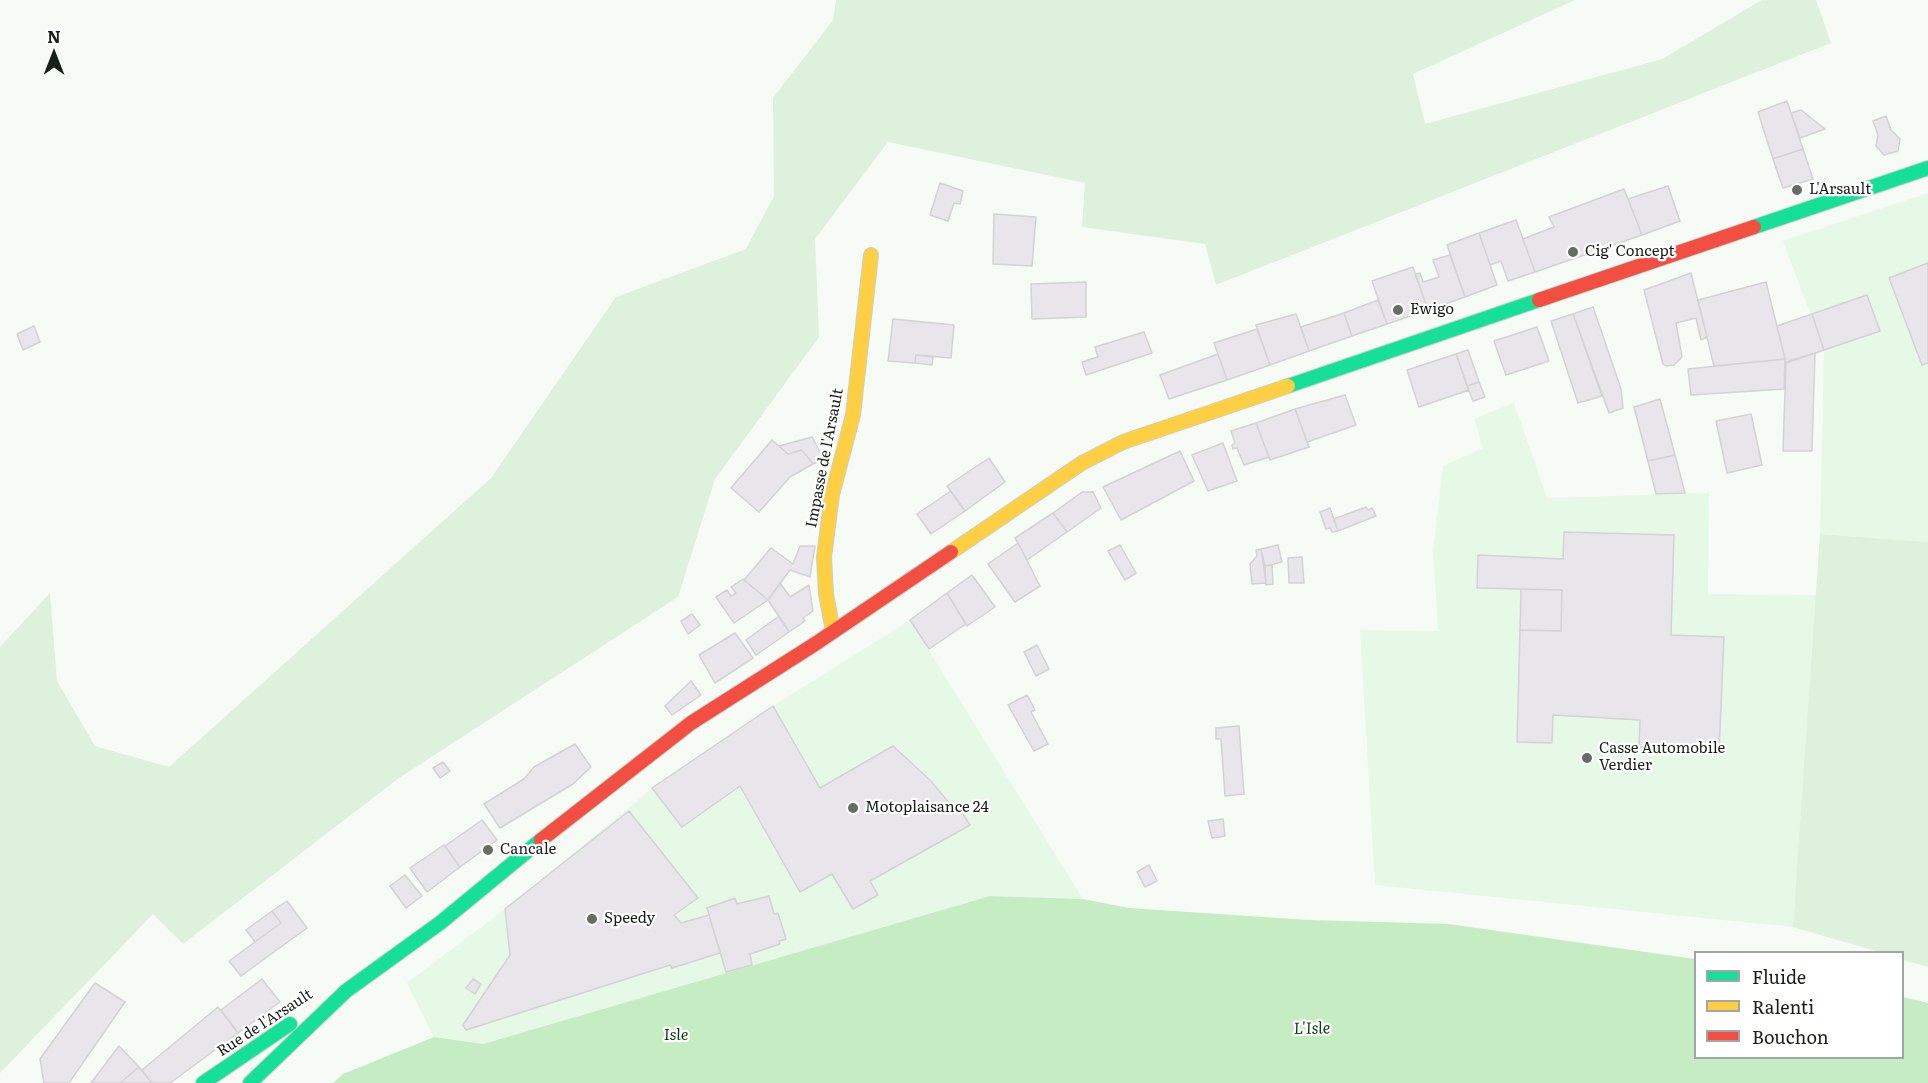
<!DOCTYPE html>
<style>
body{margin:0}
#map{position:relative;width:1928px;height:1083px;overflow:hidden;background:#f6fbf6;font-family:Literata,serif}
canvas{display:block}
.legend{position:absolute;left:1694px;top:951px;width:210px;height:108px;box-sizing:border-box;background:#fff;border:2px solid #a2a6a2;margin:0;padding:8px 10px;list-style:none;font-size:18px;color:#172017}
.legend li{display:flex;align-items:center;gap:12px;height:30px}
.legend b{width:30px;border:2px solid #a2a6a2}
.north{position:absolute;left:24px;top:24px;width:60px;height:60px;-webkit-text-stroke:4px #fff;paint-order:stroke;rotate:0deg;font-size:16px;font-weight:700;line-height:24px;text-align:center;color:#172017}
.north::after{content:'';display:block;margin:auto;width:21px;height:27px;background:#172017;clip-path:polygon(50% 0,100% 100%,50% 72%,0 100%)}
</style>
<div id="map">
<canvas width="1928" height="1083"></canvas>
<ul class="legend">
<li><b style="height:8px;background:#16e098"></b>Fluide</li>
<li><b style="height:8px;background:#ffcf43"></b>Ralenti</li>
<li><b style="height:8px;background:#f24e42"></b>Bouchon</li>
</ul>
<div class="north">N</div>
</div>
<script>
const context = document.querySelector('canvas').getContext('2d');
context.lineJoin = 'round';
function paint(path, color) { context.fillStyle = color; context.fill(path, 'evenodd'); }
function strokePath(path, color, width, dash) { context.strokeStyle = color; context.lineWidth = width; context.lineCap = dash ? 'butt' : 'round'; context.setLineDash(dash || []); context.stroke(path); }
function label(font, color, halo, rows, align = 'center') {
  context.font = font + ' Literata,serif'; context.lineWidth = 4.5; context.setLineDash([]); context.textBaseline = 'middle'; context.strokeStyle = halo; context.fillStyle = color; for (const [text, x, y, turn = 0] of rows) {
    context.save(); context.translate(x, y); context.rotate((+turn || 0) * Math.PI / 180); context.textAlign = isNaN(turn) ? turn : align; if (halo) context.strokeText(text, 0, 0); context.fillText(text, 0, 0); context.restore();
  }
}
const built = new Path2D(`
 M1928,193V542L1820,534L1824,350L1783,241Z
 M1514,403L1547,498L1709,493L1708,594L1818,595L1793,927L1375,885L1360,630L1438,631L1433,551L1443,466L1483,448L1474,419Z
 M910,620L1083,899L990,896L483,1044L434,1037L407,983L505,909L653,788L773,706Z`);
const green = new Path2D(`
 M836,0H1575L1413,74L1425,124L1662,59L1762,0H1816L1831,43L1216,285L1205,244L1082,227L1085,183L888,142L815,239L819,337L715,479L678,597L399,778L183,944L153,914L0,1073V647L50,593L57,681L95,746L169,767L491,478L616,297L746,249L774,196L773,98L833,20Z
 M1820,534L1928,542V967L1903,960L1902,952H1879L1793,927Z`);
const water = new Path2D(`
 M990,896L1083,899L1129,908L1309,920L1449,924L1695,959L1696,1058H1902L1903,997L1928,1003V1083H333L343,1074L434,1037L483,1044Z`);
const building = new Path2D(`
 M1787,101L1803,149L1773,159L1758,112Z
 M1801,110L1825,129L1800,138L1791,113Z
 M1886,116L1891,130L1900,139L1898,151L1884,155L1876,146L1878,135L1873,121Z
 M1803,149L1813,179L1783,188L1773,159Z
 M940,183L963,191L960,204L954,203L948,221L930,215Z
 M1668,186L1680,221L1642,235L1628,199Z
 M1624,189L1642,235L1535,272L1523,239L1554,227L1549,217Z
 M994,214L1036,217L1032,266L993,264Z
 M1516,220L1535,272L1508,281L1501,261L1490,265L1479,233Z
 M1479,233L1497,285L1465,297L1447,245Z
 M1450,255L1465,297L1428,310L1415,274L1420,273L1423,282L1439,277L1433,260Z
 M1928,263V363L1922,365L1889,278Z
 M1413,267L1428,310L1387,324L1372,281Z
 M1691,273L1707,337L1701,340L1696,318L1676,323L1682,357L1674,365L1666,366L1663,364L1644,290Z
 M1086,282V317L1032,319L1031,284Z
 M1766,282L1785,359L1714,366L1698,300Z
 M1867,295L1880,331L1824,350L1812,314Z
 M1378,300L1387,324L1352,336L1344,313Z
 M1593,307L1621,389L1623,408L1609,413L1573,314Z
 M1344,313L1352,336L1309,351L1301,327Z
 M1296,314L1309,351L1270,365L1256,325Z
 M1573,314L1602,396L1578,403L1551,321Z
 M1812,314L1824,350L1786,363L1777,326Z
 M893,319L954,325L951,358L916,355L915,363L888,361Z
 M34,326L40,342L23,350L17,334Z
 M1537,327L1549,361L1506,375L1494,341Z
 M1257,329L1270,365L1227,380L1214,343Z
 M1144,332L1152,353L1086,375L1082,362L1098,357L1095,347Z
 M1468,350L1479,382L1467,386L1456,354Z
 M1815,353L1812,451H1783L1786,362Z
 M1218,354L1227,380L1169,399L1160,375Z
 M1456,354L1469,390L1419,407L1407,370Z
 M916,355L933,357L932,365L915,363Z
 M1785,359L1784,389L1691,395L1688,369Z
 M1479,382L1485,397L1473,401L1467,386Z
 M1345,395L1356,425L1307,442L1295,409Z
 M1660,399L1675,455L1648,461L1634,407Z
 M1295,409L1309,447L1270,460L1256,423Z
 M1751,414L1762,465L1727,473L1716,421Z
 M1256,423L1269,457L1244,465L1237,448L1233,449L1232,445L1235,443L1231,431Z
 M812,437L824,459L813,464L802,450L788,454L779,446Z
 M772,440L788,454L802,450L813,464L790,477L759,512L731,488Z
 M1223,443L1237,481L1208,491L1192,455Z
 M1180,451L1194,481L1121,520L1103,487Z
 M1675,455L1685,493L1656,494L1648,461Z
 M989,458L1005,482L965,511L947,486Z
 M951,491L965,511L931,534L917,514Z
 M1082,492H1093L1101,508L1067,532L1053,513Z
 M1366,507L1368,510L1372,508L1376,516L1338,531L1334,519Z
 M1330,508L1338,531L1332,532L1330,528L1326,529L1320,512Z
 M1053,513L1067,532L1027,560L1015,538Z
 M1564,532L1674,535L1671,635L1724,637L1719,752L1639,747L1640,720L1553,715L1552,743L1517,742L1520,630L1561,631L1562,590L1477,588L1478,555L1563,559Z
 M1018,543L1040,586L1015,602L988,564Z
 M1120,545L1136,573L1125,580L1108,551Z
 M1278,545L1282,562L1265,566L1261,549Z
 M800,546H815L810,577L790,570L768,600L744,580L771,548L793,564Z
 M1261,549L1266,583L1252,584L1250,564L1257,556L1256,550Z
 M1302,557L1304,583H1289L1288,558Z
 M1272,565L1273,584L1266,585L1265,566Z
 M972,575L995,607L967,626L947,593Z
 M743,579L768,600L734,623L716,597L727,590L731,596L736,593L731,587Z
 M780,583L790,597L809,585L813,611L803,618L805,621L789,632L768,600Z
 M1521,589L1562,590L1561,631L1520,630Z
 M947,593L966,624L929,649L910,620Z
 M692,614L700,625L688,634L681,621Z
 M779,616L789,632L756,655L746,640Z
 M735,633L753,658L715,683L699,655Z
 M1037,645L1049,669L1036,676L1024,652Z
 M691,681L701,695L672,715L665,706Z
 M1027,695L1035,710L1031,712L1048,744L1034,751L1008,705Z
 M773,706L820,788L893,746L931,781L954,809L958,806L970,825L870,881L878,895L853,909L832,874L800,892L740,786L682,827L652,788Z
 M1239,726L1244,794L1225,796L1221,739H1216V728Z
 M575,744L591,767L573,784L500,828L484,804L524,779L534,767Z
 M443,762L450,771L440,778L433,768Z
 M629,811L698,898L674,915L681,923L709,915L720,953L672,968L670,965L466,1030L463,1025L510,955L505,909Z
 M1223,819L1225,836L1212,838L1208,821Z
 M482,820L497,840L460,867L445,846Z
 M444,845L460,867L427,892L410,868Z
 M1149,865L1157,881L1145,887L1137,872Z
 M405,875L422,896L406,908L390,886Z
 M769,896L774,914L778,913L786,939L779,941L780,944L750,954L752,965L726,972L707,908L735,898L737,904Z
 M287,901L307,928L241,976L229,961L281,923L272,911Z
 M272,911L281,923L255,942L246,930Z
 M262,979L280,1002L238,1033L221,1010Z
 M473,979L481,984L475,994L466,988Z
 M95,983L125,1002L69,1083H44L40,1059Z
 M218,1007L238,1033L170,1083H152L142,1070Z
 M119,1046L139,1067L120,1083H91Z
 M139,1067L152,1083H120Z`);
const fast = new Path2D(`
 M1754,227L1928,168
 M1288,386L1539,300
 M203,1083L290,1024
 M250,1083L346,991L440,923L541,840`);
const slow = new Path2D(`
 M951,552L1082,463L1123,442L1288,386
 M833,631L826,594L824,557L832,495L853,415L871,255`);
const jam = new Path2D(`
 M1539,300L1754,227
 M541,840L691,723L815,644L951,552`);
const markers = [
 [1797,190,6,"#656d65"],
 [1573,252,6,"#656d65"],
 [1398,310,6,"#656d65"],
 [1587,758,6,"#656d65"],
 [853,808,6,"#656d65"],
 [488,850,6,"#656d65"],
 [592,919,6,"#656d65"]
];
const poiNames = [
 ["L'Arsault",1809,190],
 ["Cig' Concept",1585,252],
 ["Ewigo",1410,310],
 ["Casse Automobile",1599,749],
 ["Verdier",1599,766],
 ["Motoplaisance 24",865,808],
 ["Cancale",500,850],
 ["Speedy",604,919]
];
const streetNames = [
 ["Impasse de l'Arsault",825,458,-79],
 ["Rue de l'Arsault",265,1023,-33]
];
const waterNames = [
 ["L'Isle",1312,1029,-1],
 ["Isle",676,1035]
];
paint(built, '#e6f9e6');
paint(green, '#def1dd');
paint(water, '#c6ecc4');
paint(building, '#e8e6ea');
strokePath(building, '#d3d2d4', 1.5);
strokePath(fast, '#c9d1c9', 16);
strokePath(slow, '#c9d1c9', 16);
strokePath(jam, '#c9d1c9', 16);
strokePath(fast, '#16e098', 14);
strokePath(slow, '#ffcf43', 14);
strokePath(jam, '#f24e42', 14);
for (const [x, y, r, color] of markers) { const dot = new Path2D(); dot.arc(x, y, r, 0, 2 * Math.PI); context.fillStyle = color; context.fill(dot); strokePath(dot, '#fff', 2); }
label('15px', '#172017', '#fff', poiNames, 'left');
label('15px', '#172017', '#fff', streetNames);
label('italic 16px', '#063e0b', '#fff', waterNames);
</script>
